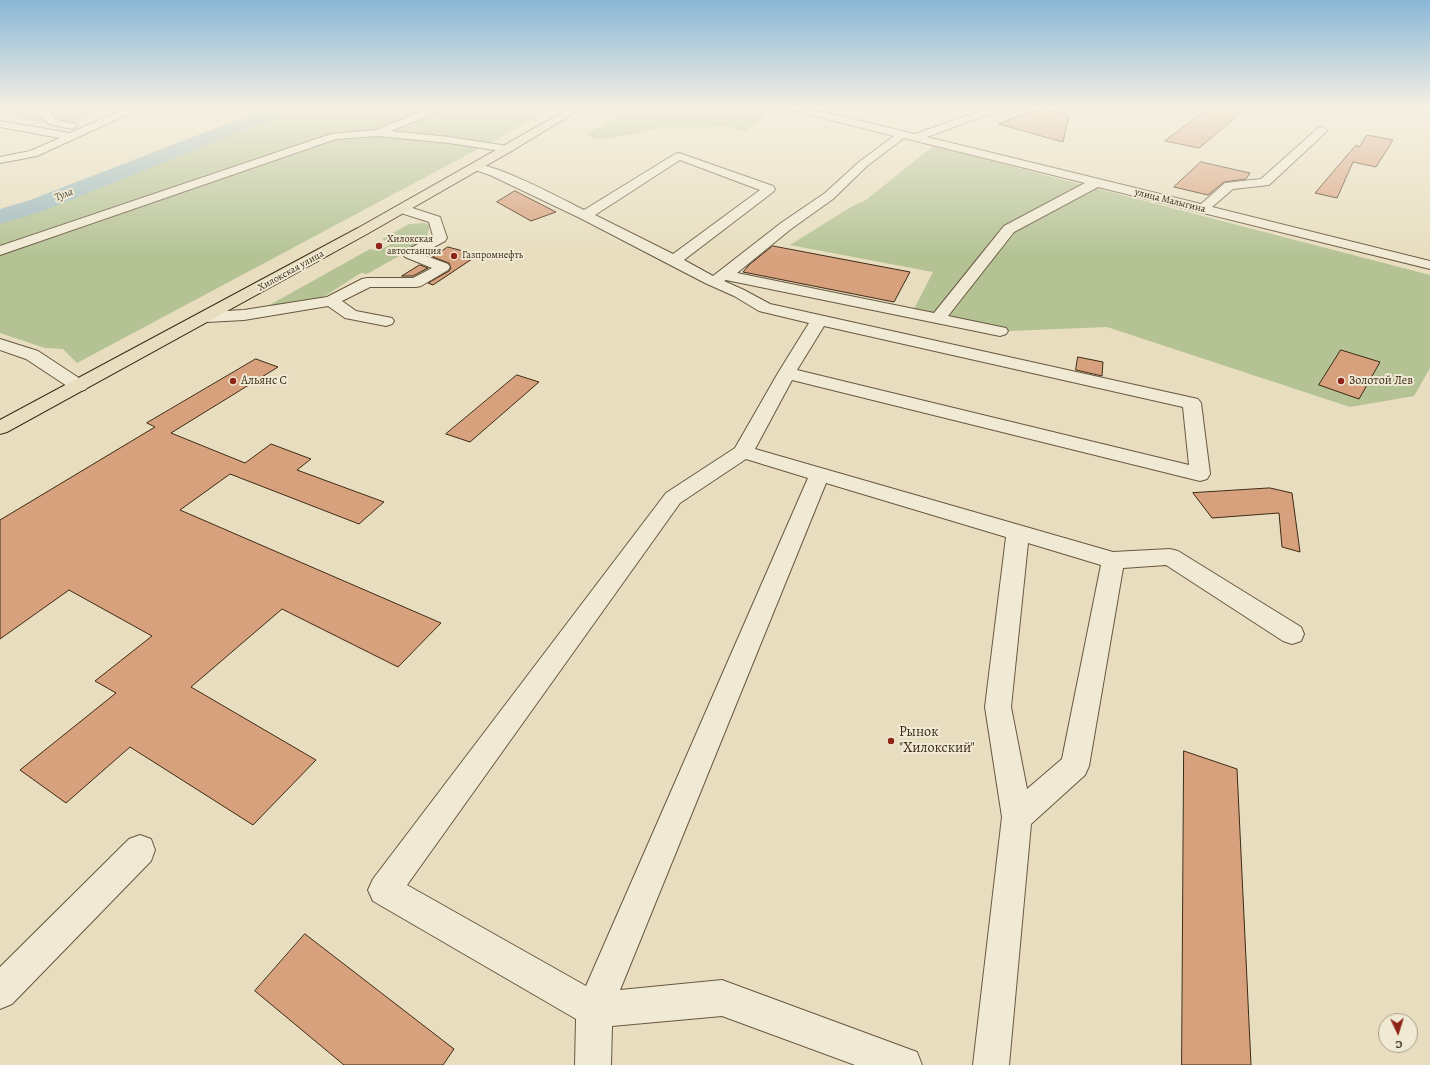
<!DOCTYPE html>
<meta charset="utf-8">
<style>
body{margin:0}
#map{position:relative;width:1430px;height:1065px;overflow:hidden;background:#e8debf;font-family:Alegreya,serif}
canvas{display:block}
.north{position:absolute;left:1378px;top:1013px;width:40px;height:40px;box-sizing:border-box;background:#f0ead5;border:1px solid #a89d88;border-radius:50%;rotate:176deg;font-size:11px;font-weight:700;line-height:16px;text-align:center;color:#3d2a14}
.north::after{content:'';display:block;margin:auto;width:14px;height:18px;background:#8f2418;clip-path:polygon(50% 0,100% 100%,50% 72%,0 100%)}
</style>
<div id="map">
<canvas width="1430" height="1065"></canvas>
<div class="north">С</div>
</div>
<script>
const context = document.querySelector('canvas').getContext('2d');
context.lineJoin = 'round';
function paint(path, color) { context.fillStyle = color; context.fill(path, 'evenodd'); }
function strokePath(path, color, width, dash) { context.strokeStyle = color; context.lineWidth = width; context.lineCap = dash ? 'butt' : 'round'; context.setLineDash(dash || []); context.stroke(path); }
function label(font, color, halo, rows, align = 'center') {
  context.font = font + ' Alegreya,serif'; context.lineWidth = 4; context.setLineDash([]); context.textBaseline = 'middle'; context.strokeStyle = halo; context.fillStyle = color; for (const [text, x, y, turn = 0] of rows) {
    context.save(); context.translate(x, y); context.rotate((+turn || 0) * Math.PI / 180); context.textAlign = isNaN(turn) ? turn : align; if (halo) context.strokeText(text, 0, 0); context.fillText(text, 0, 0); context.restore();
  }
}
const green = new Path2D(`
 M0,108H109L82,121L60,125L0,116Z
 M295,108H555L77,363L63,349L45,348L0,333V223L47,209Z
 M634,108H776L744,132L727,127L659,128L608,139H596L586,134Z
 M933,146L1430,275V368L1414,396L1350,407L1107,327L1010,331L914,309L933,272L790,245L851,207L866,200Z
 M425,223L430,225L426,241L367,274L361,273L320,299L292,302L266,307L370,249L378,251L391,244L382,239L409,224Z`);
const river = new Path2D(`
 M268,108H292L289,112L46,210L0,224V209L30,200Z`);
const building = new Path2D(`
 M1040,108L1069,115L1063,142L999,124Z
 M1209,108H1247L1199,148L1165,141Z
 M1367,135L1393,140L1376,167L1353,162L1337,198L1315,193L1356,145L1359,147Z
 M1201,162L1250,173L1246,179L1224,182L1208,195L1174,187Z
 M515,191L556,212L531,221L497,202Z
 M773,246L910,272L894,302L743,272L749,265Z
 M448,247L478,255L433,285L428,283L449,271L451,268L449,263L433,257Z
 M420,265L428,268L413,276H402Z
 M1341,350L1380,362L1359,399L1319,385Z
 M1078,357L1103,362L1102,376L1076,370Z
 M256,359L278,367L171,433L245,463L271,444L311,459L297,470L384,502L359,524L230,474L180,510L441,623L398,667L282,609L191,687L316,760L253,825L130,747L66,803L20,770L116,693L95,681L152,636L69,590L0,639V520L155,427L147,423Z
 M517,375L539,382L470,442L446,434Z
 M1270,488L1292,493L1300,552L1282,547L1279,513L1212,518L1193,493Z
 M1184,751L1237,769L1251,1065H1182Z
 M305,934L454,1049L443,1065H344L255,991Z`);
const minor = new Path2D(`
 M36,108H46L56,120L76,124L77,126L72,129L48,124Z
 M126,108H138L137,110L37,156L0,163V157L30,151L60,138L0,127V121L70,133Z
 M430,108H443L442,110L391,131L449,137L508,146L514,149L508,152L449,143L378,136L336,139L0,255V246L331,134L376,130Z
 M790,108H806L915,134L988,108H1001L1000,110L927,137L1201,204L1225,183L1261,179L1318,128L1322,127L1327,130L1326,132L1269,185L1233,189L1212,207L1430,261V269L1098,187L1014,232L948,316L1006,328L1008,331L1006,334L1000,336L726,280L724,281L744,290L770,304L1198,399L1201,403L1210,474L1207,479L1200,481L792,380L755,449L1113,552L1170,549L1178,551L1301,627L1304,634L1301,641L1292,644L1283,641L1166,565L1123,568L1089,766L1085,775L1031,824L1009,1065H973L1002,817L985,707L1006,537L826,483L620,990L722,980L917,1052L922,1065H855L722,1016L612,1026L611,1065H575L576,1019L373,901L368,890L373,879L666,493L735,448L778,373L809,323L759,311L734,296L705,283L580,218L490,175L472,169L470,167L472,165C490,160 564,200 584,210L675,154L679,153L773,186L775,189L773,192L684,260L713,276L781,223L825,193L859,162L894,136L791,110ZM904,138L1085,183L1004,226L934,313L737,273L791,229L833,199L867,166ZM680,160L760,190L673,254L595,215ZM824,326L1183,407L1189,465L797,370ZM746,459L808,478L586,986L407,885L680,503ZM1028,543L1101,565L1062,759L1027,789L1011,707Z
 M403,205L440,217L447,238L445,241L421,254L448,264L450,267L448,270L421,286L416,287H370L342,301L356,311L392,318L394,321L392,324L386,326L345,318L328,306L244,320L207,322L201,320L199,317L201,314L207,312L244,310L327,297L362,279L367,278H413L432,268L405,257L403,254L405,251L433,236L429,222L398,212L397,209L398,206Z
 M0,339L38,351L85,382L88,386L85,390L79,391L73,390L26,359L0,350Z
 M140,835L151,839L155,850L151,861L12,1004L0,1009V967L129,839Z`);
const highway = new Path2D(`
 M570,108H582L510,152L367,234L7,432L0,434V420L358,228Z`);
const markers = [
 [379,246,4,"#8f2418"],
 [454,256,4,"#8f2418"],
 [233,381,4,"#8f2418"],
 [1341,381,4,"#8f2418"],
 [891,741,4,"#8f2418"]
];
const farStreetnames = [
 ["улица Малыгина",1170,201,14],
 ["Хилокская улица",291,271,-29]
];
const farPoinames = [
 ["Хилокская",387,240],
 ["автостанция",387,252],
 ["Газпромнефть",462,256]
];
const farWaternames = [
 ["Тула",64,195,-22]
];
const poiNames = [
 ["Альянс С",241,381],
 ["Золотой Лев",1349,381]
];
const nearPoinames = [
 ["Рынок",899,733],
 ["\"Хилокский\"",899,749]
];
paint(green, '#b4c294');
paint(river, '#9cb9bd');
paint(building, '#d8a17e');
strokePath(building, '#3d2a14', 1);
strokePath(minor, '#68573f', 2);
strokePath(highway, '#3d2a14', 2);
paint(minor, '#f0ead5');
paint(highway, '#e8debf');
const sky = context.createLinearGradient(0, 0, 0, 257);
sky.addColorStop(0, '#89b6d7');
sky.addColorStop(0.42, '#f5f0e2');
sky.addColorStop(1, '#f5f0e200');
context.fillStyle = sky;
context.fillRect(0, 0, 1430, 257);
for (const [x, y, r, color] of markers) { const dot = new Path2D(); dot.arc(x, y, r, 0, 2 * Math.PI); context.fillStyle = color; context.fill(dot); strokePath(dot, '#f0ead5', 1.5); }
label('10px', '#3d2a14', '#f0ead5', farStreetnames);
label('10px', '#3d2a14', '#f0ead5', farPoinames, 'left');
label('italic 11px', '#554e3e', '#f0ead5', farWaternames);
label('12px', '#3d2a14', '#f0ead5', poiNames, 'left');
label('14px', '#3d2a14', '#f0ead5', nearPoinames, 'left');
</script>
